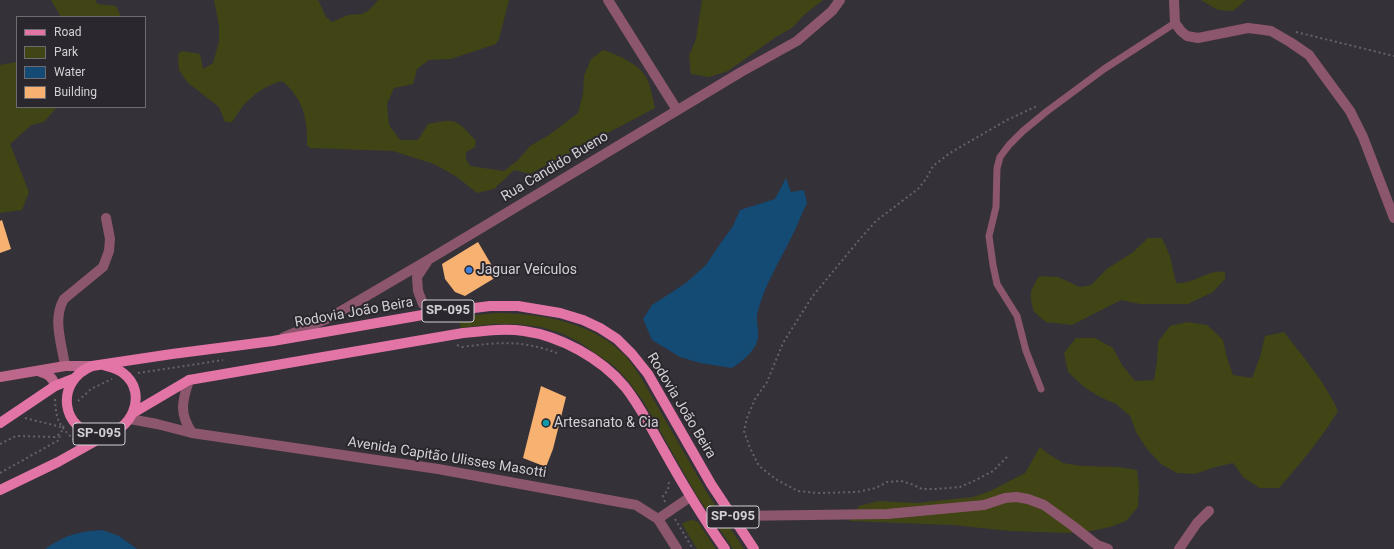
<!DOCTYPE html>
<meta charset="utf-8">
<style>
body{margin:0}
#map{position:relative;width:1394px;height:549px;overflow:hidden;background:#353139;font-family:Roboto,sans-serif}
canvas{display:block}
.legend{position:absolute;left:16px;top:16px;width:130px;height:92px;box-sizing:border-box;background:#2b272e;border:1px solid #6e6b71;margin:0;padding:5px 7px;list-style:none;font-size:12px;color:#d3d0d5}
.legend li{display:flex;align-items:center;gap:8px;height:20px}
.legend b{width:20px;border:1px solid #6e6b71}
</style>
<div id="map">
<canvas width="1394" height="549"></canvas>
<ul class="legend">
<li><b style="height:5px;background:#e374a6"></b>Road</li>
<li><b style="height:11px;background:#414415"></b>Park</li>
<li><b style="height:11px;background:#134b75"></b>Water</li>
<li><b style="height:11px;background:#f7b272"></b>Building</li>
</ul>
</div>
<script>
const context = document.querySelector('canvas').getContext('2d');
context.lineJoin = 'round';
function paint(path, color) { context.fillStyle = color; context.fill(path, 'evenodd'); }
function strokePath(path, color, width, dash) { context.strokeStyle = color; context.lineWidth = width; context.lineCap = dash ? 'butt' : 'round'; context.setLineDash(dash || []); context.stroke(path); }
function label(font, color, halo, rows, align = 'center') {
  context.font = font + ' Roboto,sans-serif'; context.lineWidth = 4; context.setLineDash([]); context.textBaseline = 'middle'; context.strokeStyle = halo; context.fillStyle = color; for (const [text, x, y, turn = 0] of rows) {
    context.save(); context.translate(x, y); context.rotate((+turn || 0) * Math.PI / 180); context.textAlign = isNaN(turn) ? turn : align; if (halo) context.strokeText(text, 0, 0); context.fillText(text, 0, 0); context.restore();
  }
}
const green = new Path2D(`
 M51,0H95L98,4L116,6L121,17H61Z
 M214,0H318L326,17L332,22L348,15L361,14L368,11L375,4L378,0H509L499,39L496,44L451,59L429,60L417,69L413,84L394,88L387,104L389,125L400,140H418L428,124C457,118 457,120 476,141L475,147L466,152V159L470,166L504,171L518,160L530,146L549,135L578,113L583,94L584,76L591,59L603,50C618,55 642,65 648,81C651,89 653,99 655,108L530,174L514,170L494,189L477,193L457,177L434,164L393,151L310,148L307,145C308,120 303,98 282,81C268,84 252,95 243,106C239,111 236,117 232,122H225L219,107L187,82L179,70L178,55L181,51L200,54L203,69L213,63L219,42V25Z
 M702,0H823L804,15L792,28L776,37L728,71L709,77L691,74L689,56L696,39Z
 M1201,0H1246L1233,11L1218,10Z
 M17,62V107H57L44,122L31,125L10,144L29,192L22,210L0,213V65Z
 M1148,238H1162L1170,256L1176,283C1194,285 1207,269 1225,272V279L1213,292L1188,304H1140L1121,300L1072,325L1046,322L1034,312L1031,301V291L1039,276L1058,277L1080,287L1091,285L1108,268L1132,253Z
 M496,313C537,313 587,321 619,350C628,357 634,367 640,376L706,491L744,549H733L697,496L643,401L629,382L614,366L579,342L561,333L541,327L516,324H493L461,328L458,317Z
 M1188,322L1207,325L1223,340L1227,358L1233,375L1252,378L1260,357L1265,336L1284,332C1303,357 1325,382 1338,411C1321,439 1300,464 1279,488H1260L1244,478L1233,463L1212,468L1195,474L1177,473L1161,464L1147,449L1136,432L1130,416L1116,404L1100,397L1084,387L1068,372L1064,353L1076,338H1095L1113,348L1122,365L1135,381L1154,380L1157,361L1158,342L1170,326Z
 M1040,447L1047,453L1063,463L1082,466L1119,467L1137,470L1139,488L1138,507L1126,521L1110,527L1091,531L1070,533L1010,531L952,525L849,521L859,506L878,501L917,503L973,497L990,491L1025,473Z
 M693,520L698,522L716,549H697L682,524L687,521Z`);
const water = new Path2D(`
 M786,178L791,192L804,190L807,203C801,214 798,225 792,236C780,261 763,287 757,315C756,323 760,334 757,342C753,353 741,362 732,368L700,363L680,357L652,340L643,319L652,305L686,283L706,265L720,244L733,226L740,210L775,199Z
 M102,530L119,536L137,549H45C66,535 76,532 102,530Z`);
const building = new Path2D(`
 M2,220L11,249L0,253V221Z
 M478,242L498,276L465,296L455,292L445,279L442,264Z
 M541,386L566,397L553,449L546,467L523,458Z`);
const path = new Path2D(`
 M1296,32L1394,56
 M457,345L462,347C499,342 522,340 557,353
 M138,373L223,360
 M55,399C56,421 59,425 74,440
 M78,401L91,389L112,379
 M25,418L61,427
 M0,444L16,436L55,437L61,433L64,425
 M1007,457L993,471L978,479L960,487L937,489H922L911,484L901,481L887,482L876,488L857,492L819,493L798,491L777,480L759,466L750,448L744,431L747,418L755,399L767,382L783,343L812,297L859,240L876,221L918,189L926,179L933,166L950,153L974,139L1007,120L1037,106
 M0,473L59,440L60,434
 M665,502L663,496L668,490L669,482
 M675,519L693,549`);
const service = new Path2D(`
 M1041,389L1026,351L1017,316L997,284L993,265L989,236L996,207L997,168L1000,157L1009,145L1023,131L1046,112L1104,69L1175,23`);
const minor = new Path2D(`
 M608,0L677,110
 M1174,0L1175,23L1181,31L1187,36L1198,38L1248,28L1264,30L1271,31L1290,42L1309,55L1350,111L1363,137L1394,218
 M427,262L417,277L418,291L423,304L434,313
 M284,337L329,318L428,260L741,72L797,41L832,11L840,0
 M65,366C62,344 52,319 64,299L103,267L109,251L110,239L106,218
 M189,380C182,402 179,413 192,433
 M130,419L157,424L192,433L438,469L636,505L658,519L677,549
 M732,516L887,514L984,505L1005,498L1016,497L1028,499L1044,505L1073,526L1097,545L1108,549
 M658,519L690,497
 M1179,549L1197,523L1209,511`);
const secondary = new Path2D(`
 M38,371C47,374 53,376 55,386
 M0,377L65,366H92`);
const primary = new Path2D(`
 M103,365C110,367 117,368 123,373C149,392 132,435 100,434C61,433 54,381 92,366L172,354L273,341L434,313L490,306H518L560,313L583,320L600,328L617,339L632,354L648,374L711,484L754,549
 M133,413L189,380L463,333C483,331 504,328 524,331C560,336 601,358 625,387C640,406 651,428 663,449C682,483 702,517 725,549
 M0,423L55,386L73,379
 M0,490L58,462L108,434`);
const markers = [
 [469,270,4,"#3f7fe0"],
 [546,423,4,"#0f9aa8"]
];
const shields = [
 [448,311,52],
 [99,434,52],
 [733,517,52]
];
const shieldNames = [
 ["SP-095",448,311],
 ["SP-095",99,434],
 ["SP-095",733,517]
];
const streetNames = [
 ["Rua Candido Bueno",555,167,-31],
 ["Rodovia João Beira",354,313,-10],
 ["Rodovia João Beira",681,406,59],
 ["Avenida Capitão Ulisses Masotti",447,458,9]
];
const poiNames = [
 ["Jaguar Veículos",477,270],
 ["Artesanato & Cia",554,423]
];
paint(green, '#414415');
paint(water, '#134b75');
paint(building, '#f7b272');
strokePath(path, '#666269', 2, [2, 3]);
strokePath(service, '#8c566d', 7);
strokePath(minor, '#8c566d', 10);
strokePath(secondary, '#bd678d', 10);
strokePath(primary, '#e374a6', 10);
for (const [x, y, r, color] of markers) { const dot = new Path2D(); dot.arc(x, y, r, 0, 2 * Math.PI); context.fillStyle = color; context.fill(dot); strokePath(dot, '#2b272e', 1.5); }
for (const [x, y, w] of shields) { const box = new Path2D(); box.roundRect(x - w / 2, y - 11, w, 22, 3); context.fillStyle = '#2b272e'; context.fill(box); strokePath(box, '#d3d0d5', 1); }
label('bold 13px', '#d3d0d5', null, shieldNames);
label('14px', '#d3d0d5', '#2b272e', streetNames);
label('14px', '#d3d0d5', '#2b272e', poiNames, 'left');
</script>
